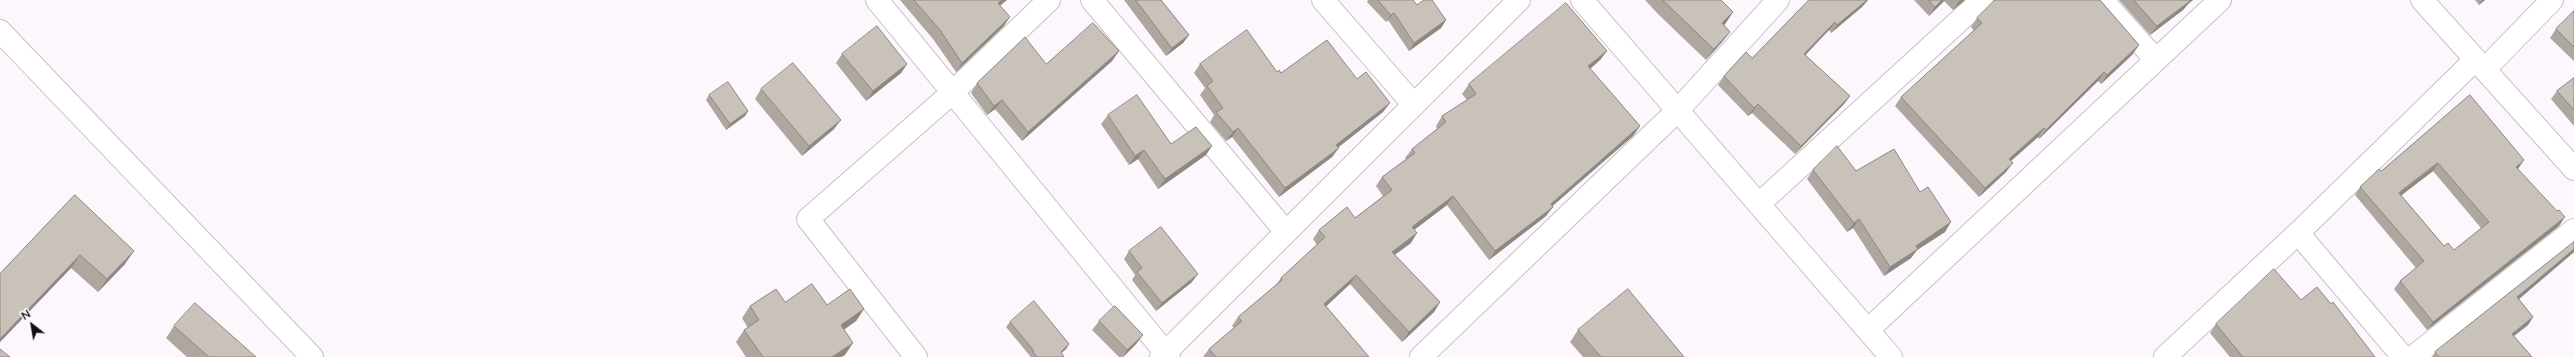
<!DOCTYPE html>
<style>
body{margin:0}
#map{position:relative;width:2574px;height:357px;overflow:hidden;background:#fef6fd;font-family:Lato,sans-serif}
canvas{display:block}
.north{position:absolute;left:12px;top:305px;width:40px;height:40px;-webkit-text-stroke:3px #fff;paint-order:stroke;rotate:329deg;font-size:11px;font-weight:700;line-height:16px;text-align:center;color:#110e11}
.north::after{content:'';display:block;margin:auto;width:14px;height:18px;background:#110e11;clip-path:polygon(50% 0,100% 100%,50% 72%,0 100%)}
</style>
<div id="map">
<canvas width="2574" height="357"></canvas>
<div class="north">N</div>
</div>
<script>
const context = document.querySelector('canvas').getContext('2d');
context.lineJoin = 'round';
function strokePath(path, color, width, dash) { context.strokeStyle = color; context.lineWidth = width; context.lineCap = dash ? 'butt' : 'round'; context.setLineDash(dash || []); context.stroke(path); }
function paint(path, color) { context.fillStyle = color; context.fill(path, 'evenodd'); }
const minor = new Path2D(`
 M877,0L1169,357
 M1092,0L1286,232
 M1323,0L1414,105
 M1582,0L1891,357
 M2102,0L2156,60
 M2422,0L2574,169
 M0,31L312,357
 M1759,204L1982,0
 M2298,233L2403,357
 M1868,330L2220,0
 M916,357L808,219L952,93L1049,0
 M1161,357L1519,0
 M1421,357L1678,110L1778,0
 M2165,357L2298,233L2475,60L2485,69L2552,0
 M2413,357L2574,230`);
const wall = new Path2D(`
 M900,0H1007L1000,5L1004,26L956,72L933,39Z
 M1124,0H1161L1189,35L1183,43L1166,56Z
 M1368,0H1413L1417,5L1446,20L1441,28L1409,51L1388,20L1386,22L1367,2Z
 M1645,0H1721L1733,12L1724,25L1730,32L1722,42L1706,60L1659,15Z
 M1809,0H1868L1862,7L1831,33L1829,30L1805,55L1850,96L1844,104L1795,154L1752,113L1748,116L1718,85L1724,76L1752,58Z
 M1914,0H1965L1953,10L1944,1L1929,16Z
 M1993,0H2100L2139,45L2132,55L2101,84L2098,81L2039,139L2038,137L2011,161L2006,172L1979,197L1895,106L1901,97L1974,31L1971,27L1977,18L1994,1Z
 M2119,0H2193L2188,4L2183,10L2150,35Z
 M2475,0H2485L2479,5Z
 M2574,11V61L2550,38L2556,29Z
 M1119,51L1112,61L1022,141L995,109L987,115L971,93L977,83L1046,64Z
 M1607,51L1600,60L1590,69L1640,126L1633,136L1552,206L1546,216L1489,260L1447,205L1414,230L1411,243L1395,255L1440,302L1434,312L1402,342L1350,284L1326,306L1369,357H1203L1209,349L1234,328L1232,326L1238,317L1275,286L1281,278L1317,245L1313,239L1319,230L1355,218L1383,196L1376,186L1382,177L1406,159L1405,158L1412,149L1437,129L1436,126L1442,116L1467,100L1462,94L1469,84Z
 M842,54L907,64L901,73L866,101L836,63Z
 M1200,64L1281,73L1357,79L1383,112L1338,147L1332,157L1279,197L1232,137L1226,141L1210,122L1214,115L1200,95L1205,88L1194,73Z
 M2574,78V126L2551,99L2557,91Z
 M761,89L834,129L802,156L755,99Z
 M709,95L748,111L745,116L726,130L706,100Z
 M2470,95L2518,169L2559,226L2427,330L2394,289L2400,281L2416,268L2355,195L2360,187L2381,171ZM2433,171L2481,228L2454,250L2444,246L2401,195Z
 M1108,115L1171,144L1206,155L1158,189L1138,159L1129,165L1101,124Z
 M1813,170L1856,171L1920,192L1945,232L1917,250L1911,258L1884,276L1853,228L1847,232L1807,179Z
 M75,195L125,264L98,292L71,268L0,342V274Z
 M2574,242V252L2519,299L2533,317L2528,325L2514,336L2532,357H2432L2435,352Z
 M1129,251L1192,282L1156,311L1132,280L1135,275L1124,259Z
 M2301,300L2375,357H2230L2210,333L2216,324Z
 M785,302L827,305L864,309L856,321L844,330L845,355L841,357H746L736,342L744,330L748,328L742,318L750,306Z
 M1099,321L1143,335L1136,344L1123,357H1119L1092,330Z
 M1010,322L1069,344L1066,349L1061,353L1064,357H1030V356L1006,327Z
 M174,326L256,357H187L166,338Z
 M1578,330L1684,357H1583L1570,342Z`);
const shadedWall = new Path2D(`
 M1002,0H1007L992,12L998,3Z
 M1867,0H1868L1862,7L1831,33L1837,25Z
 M1942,0H1945L1929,16L1935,7Z
 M1960,0H1965L1953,10Z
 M2188,0H2193L2188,4L2183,10L2150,35L2157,26Z
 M2482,0H2485L2479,5Z
 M1733,12L1726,23L1715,34L1722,23Z
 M1394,13L1388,20L1386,22L1391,15Z
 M1010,17L1004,26L956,72L962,63Z
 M1446,20L1441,28L1409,51L1414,43Z
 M1835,22L1829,30L1798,63L1804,54Z
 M1730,32L1722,42L1706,60L1714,49Z
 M1189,35L1183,43L1166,56L1172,48Z
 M2139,45L2132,55L2101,84L2107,75Z
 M1119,51L1112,61L1022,141L1028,132Z
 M1607,51L1600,60L1582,76L1588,66Z
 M907,64L901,73L866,101L873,91Z
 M2104,72L2098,81L2039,139L2046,130Z
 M1850,96L1844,104L1795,154L1801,146Z
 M1002,100L995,109L987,115L994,106Z
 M1390,103L1383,112L1330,154L1336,145Z
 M1758,104L1752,113L1748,116L1754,108Z
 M748,111L745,116L726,130L730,124Z
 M841,120L834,129L802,156L809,146Z
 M1640,126L1633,136L1548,210L1553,207L1546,216L1489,260L1495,251L1551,204Z
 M1238,128L1232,137L1226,141L1233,132Z
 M2044,128L2038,137L2003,168L2009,159Z
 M1212,146L1206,155L1158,189L1165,179Z
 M1339,148L1332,157L1279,197L1285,188Z
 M1144,150L1138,159L1129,165L1135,156Z
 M2524,160L2518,169L2516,167Z
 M2013,163L2006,172L1979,197L1985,188Z
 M2438,163L2433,171L2394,201L2399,193Z
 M1453,196L1447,205L1406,236L1412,227Z
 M2565,217L2559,226L2427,330L2433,322Z
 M1859,219L1853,228L1847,232L1854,223Z
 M1951,222L1945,232L1917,250L1911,258L1884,276L1890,267L1916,246Z
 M1417,233L1411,243L1385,261L1392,252Z
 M2574,249V252L2512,305L2517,297Z
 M134,251L125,264L98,292L107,279Z
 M80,255L71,268L0,342V339Z
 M1198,274L1192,282L1156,311L1162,303Z
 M1356,275L1350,284L1318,314L1324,304Z
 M1440,302L1434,312L1402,342L1409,332Z
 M864,309L856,321L832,337L841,325Z
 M2533,317L2528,325L2506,342L2512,334Z
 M1143,335L1136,344L1123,357L1127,350Z
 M853,343L845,355L841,357H832Z
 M1069,344L1066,349L1057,357L1061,352Z`);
const building = new Path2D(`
 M914,0H1002L998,3L1010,17L962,63L940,30Z
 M1136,0H1161L1189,35L1172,48Z
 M1378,0H1413L1417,5L1424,0H1432L1446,20L1414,43L1394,13L1391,15Z
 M1663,0H1721L1733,12L1722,23L1730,32L1714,49Z
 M1809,0H1867L1837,25L1835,22L1804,54L1850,96L1801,146L1758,104L1754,108L1724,76L1746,52L1752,58Z
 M1929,0H1942L1935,7Z
 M1995,0H2100L2139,45L2107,75L2104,72L2046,130L2044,128L2009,159L2013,163L1985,188L1901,97L1982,23L1977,18Z
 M2134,0H2189L2190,1L2157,26Z
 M1566,3L1607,51L1588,66L1640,126L1551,204L1553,207L1495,251L1453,196L1412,227L1417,233L1392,252L1440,302L1409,332L1356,275L1324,304L1369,357H1216L1209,349L1242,321L1238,317L1282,280L1281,278L1325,237L1319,230L1347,207L1355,218L1392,190L1382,177L1415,153L1412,149L1446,122L1442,116L1476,94L1469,84Z
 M2574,11V47L2556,29Z
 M1093,23L1119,51L1028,132L1002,100L994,106L977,83L1025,37L1046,64Z
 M877,26L907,64L873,91L842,54Z
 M1247,30L1277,72L1279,70L1281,73L1327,40L1357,79L1366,72L1390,103L1336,145L1339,148L1285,188L1238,128L1233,132L1216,112L1223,108L1207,86L1213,81L1200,64Z
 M793,63L841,120L809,146L761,89Z
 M2574,78V110L2557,91Z
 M728,82L748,111L730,124L709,95Z
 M1137,95L1171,144L1196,127L1212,146L1165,179L1144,150L1135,156L1108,115Z
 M2470,95L2524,160L2516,167L2557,211L2559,210L2565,217L2433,322L2400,281L2424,261L2360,187L2379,169L2381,171ZM2438,163L2489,222L2454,250L2448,243L2444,246L2399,193Z
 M1837,146L1856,171L1894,149L1920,192L1928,187L1951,222L1916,246L1918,249L1890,267L1859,219L1854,223L1813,170Z
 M75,195L134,251L107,279L80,255L0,339V274Z
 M1161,227L1198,274L1162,303L1137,272L1142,268L1129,251Z
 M2574,242V249L2517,297L2533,317L2512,334L2532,357H2439L2435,352Z
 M2274,269L2301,300L2317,287L2331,304L2333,302L2375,357H2243L2216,324Z
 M812,284L827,305L850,289L864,309L841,325L853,343L832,357H763L744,330L759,320L750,306L776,289L785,302Z
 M1628,289L1684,357H1601L1578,330Z
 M1034,301L1069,344L1061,352L1064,357H1037L1033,352L1034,351L1010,322Z
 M195,303L256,357H209L174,326Z
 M1115,306L1143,335L1127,350L1099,321Z
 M0,349L10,357H0Z`);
strokePath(minor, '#c8c0c7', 24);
strokePath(minor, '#fff', 22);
paint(wall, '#ada7a0');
paint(shadedWall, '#8d8882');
paint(building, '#c9c2ba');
strokePath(building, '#8d8882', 1);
</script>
